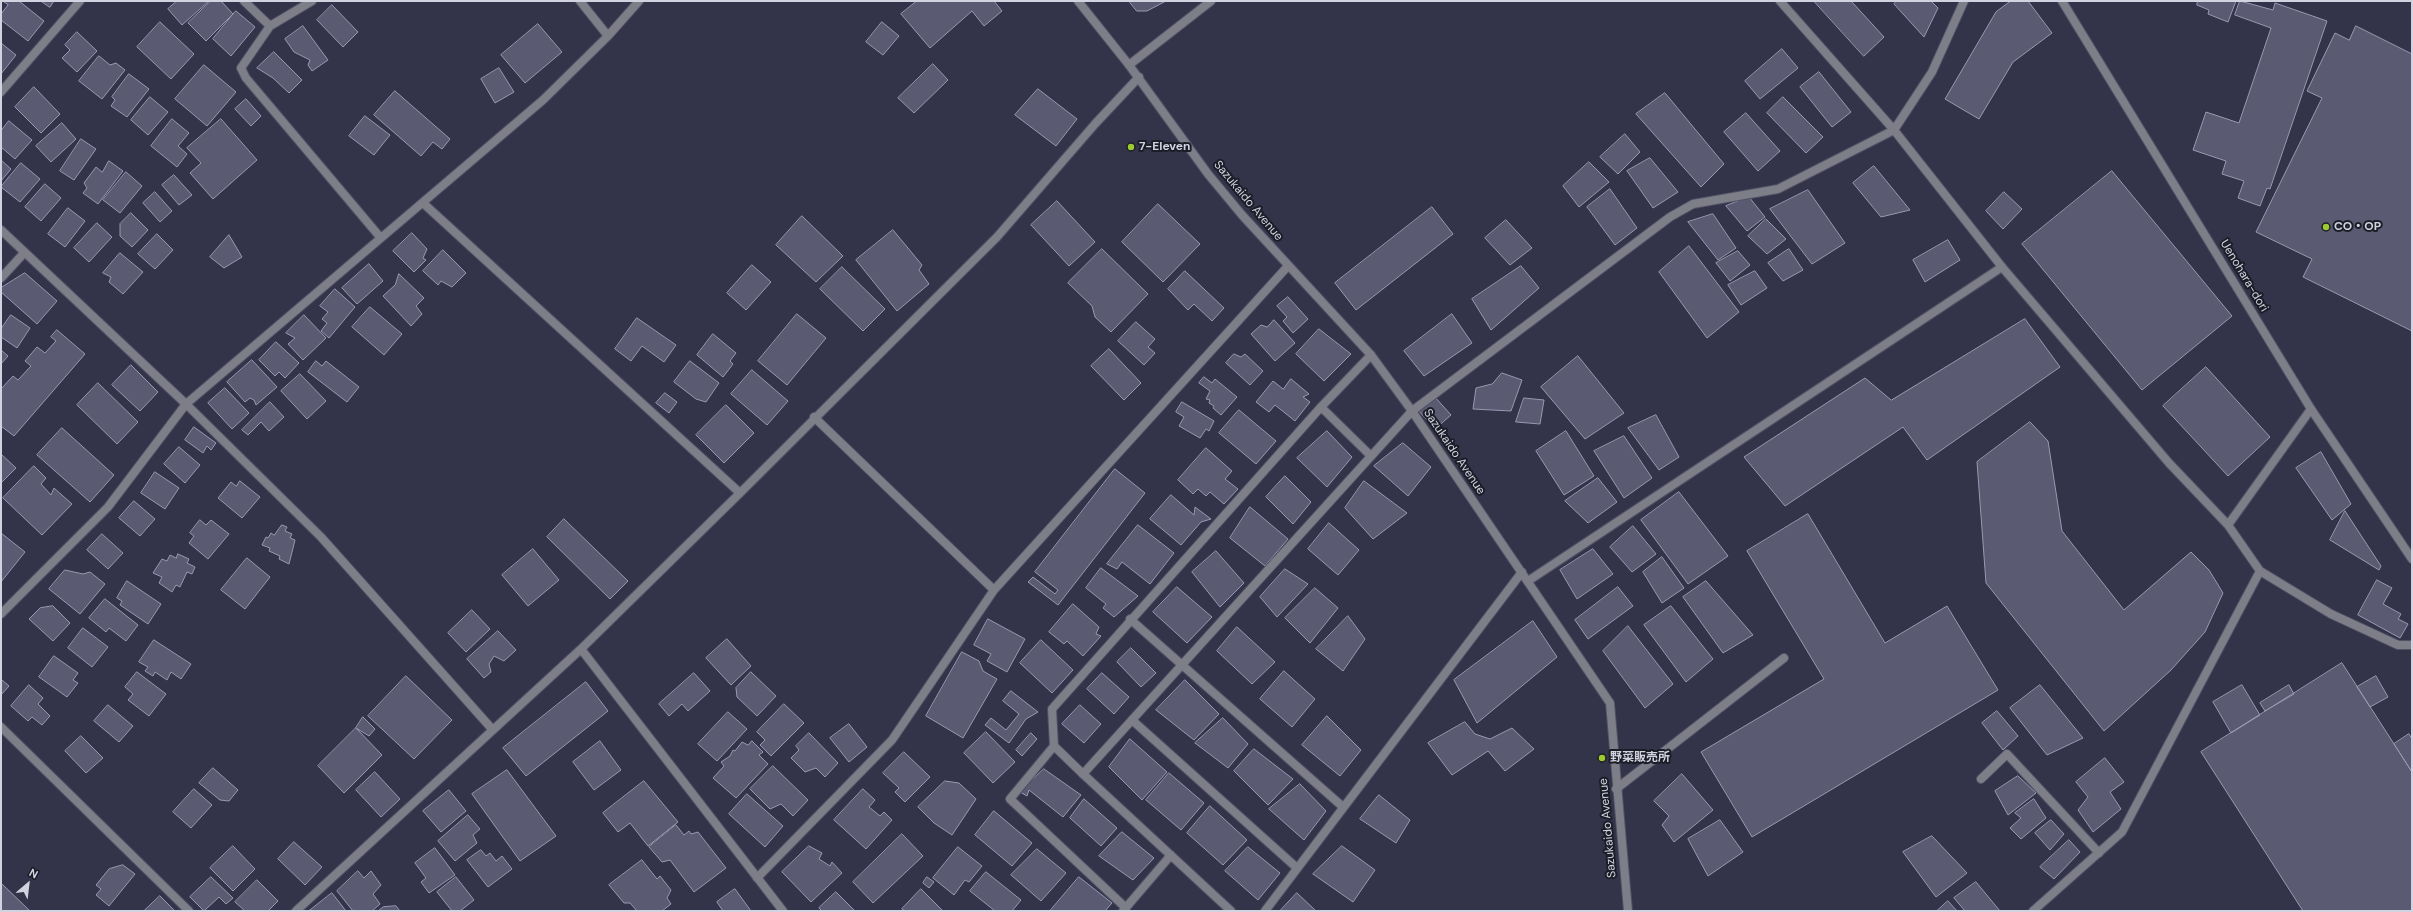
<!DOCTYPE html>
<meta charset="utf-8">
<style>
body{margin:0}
#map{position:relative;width:2413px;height:912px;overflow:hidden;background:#333449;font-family:"DM Sans",sans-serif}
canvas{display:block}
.frame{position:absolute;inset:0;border:2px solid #d2d3e1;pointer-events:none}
.north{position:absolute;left:8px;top:864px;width:40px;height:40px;-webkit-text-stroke:3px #1c1d27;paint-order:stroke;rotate:28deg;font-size:11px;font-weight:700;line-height:16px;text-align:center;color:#d2d3e1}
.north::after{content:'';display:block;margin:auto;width:14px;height:18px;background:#d2d3e1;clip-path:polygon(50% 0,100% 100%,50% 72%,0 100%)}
</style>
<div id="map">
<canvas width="2413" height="912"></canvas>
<div class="frame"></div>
<div class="north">N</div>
</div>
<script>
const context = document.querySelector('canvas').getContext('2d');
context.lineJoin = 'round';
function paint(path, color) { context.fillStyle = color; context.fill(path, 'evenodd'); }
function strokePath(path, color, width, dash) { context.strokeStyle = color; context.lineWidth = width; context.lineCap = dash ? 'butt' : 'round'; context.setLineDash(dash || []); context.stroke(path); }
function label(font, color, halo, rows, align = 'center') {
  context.font = font + ' "DM Sans","Noto Sans JP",sans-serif'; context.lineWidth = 4; context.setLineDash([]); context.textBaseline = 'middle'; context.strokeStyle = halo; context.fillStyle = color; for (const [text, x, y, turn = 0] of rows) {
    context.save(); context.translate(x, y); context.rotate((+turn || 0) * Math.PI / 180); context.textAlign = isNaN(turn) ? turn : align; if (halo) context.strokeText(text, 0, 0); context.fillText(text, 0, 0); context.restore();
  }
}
const building = new Path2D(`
 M3,1H19L44,21L28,41L1,20V14L8,5Z
 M41,1H54L50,7Z
 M177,1H209L182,25L168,9Z
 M211,1H221L233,14L206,41L188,23Z
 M917,1H994L1002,11L984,26L972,11L930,48L901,14Z
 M1129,1H1166L1147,11H1137Z
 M1814,1H1851L1884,37L1864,56Z
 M1897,1H1931L1938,8L1924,37L1894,4Z
 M2011,1H2028L2052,33L2013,62L1979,119L1945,99L1996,12Z
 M2198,1H2236L2228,22L2208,14L2209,10L2197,5Z
 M2240,1L2273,10L2275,3L2327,21L2270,189L2267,188L2260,206L2238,198L2244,181L2222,174L2226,161L2193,150L2206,112L2239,123L2271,28L2235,15Z
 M332,5L358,32L343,47L317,20Z
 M236,11L255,27L231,56L213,39Z
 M160,22L194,54L171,79L137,47Z
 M882,22L899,36L883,55L866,42Z
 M538,24L562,52L525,83L501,55Z
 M303,26L328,60L312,71L308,65L310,60L294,52L285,39Z
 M2356,26L2412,54V331L2303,277L2312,259L2256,232L2322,98L2307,91L2335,33L2349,40Z
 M77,32L97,51L77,72L62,58L70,50L65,45Z
 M1,43L16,55L1,74Z
 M1782,49L1798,68L1760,99L1745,81Z
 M274,52L302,80L289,93L273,78L257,68Z
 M99,56L110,65L116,63L125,70L102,99L79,81Z
 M933,64L948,80L914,113L898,98Z
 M204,65L236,92L207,126L175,99Z
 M499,68L514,92L495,103L481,79Z
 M1819,72L1851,112L1832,127L1800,87Z
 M129,74L149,89L127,117L111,106L115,100L112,97Z
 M34,87L60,114L41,133L15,107Z
 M1038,89L1077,119L1056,146L1015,115Z
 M395,91L450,139L442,149L433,142L421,156L374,115Z
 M1665,93L1724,164L1701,187L1636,114Z
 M150,97L168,112L148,135L131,120Z
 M1783,97L1823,137L1806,153L1767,113Z
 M246,99L261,116L251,126L235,109Z
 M1746,113L1780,151L1758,171L1724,132Z
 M365,116L390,135L374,155L349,136Z
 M172,119L189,133L178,146L187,154L177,167L151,146Z
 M221,119L257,160L213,199L190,173L201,163L187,148Z
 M9,121L32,140L15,159L1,147V131Z
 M62,123L76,139L51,162L36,146Z
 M1625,134L1640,152L1618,174L1600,157Z
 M81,139L96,149L74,180L60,171Z
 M1650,158L1678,192L1653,208L1627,171Z
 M1,160L11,169L1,181Z
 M109,161L123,171L98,204L83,193L87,188L84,183L96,167L102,172Z
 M1589,162L1609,182L1579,207L1563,186Z
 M21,163L40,179L20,202L1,187Z
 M1874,166L1910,210L1881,217L1853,183Z
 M2112,171L2232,316L2142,390L2022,244Z
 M126,172L142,186L120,213L103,200Z
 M174,175L192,195L179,205L162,185Z
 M45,184L61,198L41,221L25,207Z
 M1610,189L1637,228L1615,245L1587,207Z
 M1808,190L1845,243L1812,264L1770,209Z
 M155,192L172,211L160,222L143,203Z
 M2004,192L2022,209L2003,229L1986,211Z
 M1749,197L1765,217L1747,231L1726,206Z
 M1057,201L1095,242L1069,266L1031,225Z
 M1158,204L1200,244L1163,282L1122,242Z
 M1432,207L1453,234L1356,310L1335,283Z
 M68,208L85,221L65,247L48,234Z
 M131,213L148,230L132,247L120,236V224Z
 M1713,214L1736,248L1718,260L1688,222Z
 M802,216L843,256L816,282L776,245Z
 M1766,219L1786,239L1767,254L1748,236Z
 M1506,220L1532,248L1510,265L1485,238Z
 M97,223L112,237L89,262L74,248Z
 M893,230L922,265L919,270L929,284L897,311L856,260Z
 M412,233L427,249L423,258L426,260L414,272L393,251Z
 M157,234L173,250L155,269L138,254Z
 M229,235L242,257L224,268L210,257Z
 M1948,240L1960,260L1925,282L1913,260Z
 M1689,246L1739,312L1707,338L1659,272Z
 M1102,249L1148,294L1111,332L1095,317L1092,306L1068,283Z
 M1789,249L1803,270L1783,281L1768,263Z
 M443,250L466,273L452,287L441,281L438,285L423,271Z
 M1738,251L1750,265L1730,281L1716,263Z
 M120,253L143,272L123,294L109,282L111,277L103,273Z
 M369,264L383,281L357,304L342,288Z
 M752,265L771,282L746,310L727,293Z
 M1521,266L1539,288L1491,330L1472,299Z
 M842,267L885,309L863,331L820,289Z
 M1185,271L1224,308L1212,321L1194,304L1188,310L1168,289Z
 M1755,271L1767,288L1741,305L1728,285Z
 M25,273L57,301L37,324L1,292V288Z
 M399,274L424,298L416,306L422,314L411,326L383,296L395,285Z
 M335,289L355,307L329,338L321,331L327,323L322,319L328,312L320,306Z
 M1288,297L1308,319L1293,333L1283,321L1287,317L1277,306Z
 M370,307L402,334L384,355L352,327Z
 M797,314L826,338L787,385L758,361Z
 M1452,314L1472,343L1424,376L1404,351Z
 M11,315L30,328L17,348L1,337V329Z
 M304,315L326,338L303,360L288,344L295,338L286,333Z
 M637,318L676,345L664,362L642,346L631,361L615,349Z
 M2025,319L2060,367L1927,460L1903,427L1785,506L1744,457L1865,378L1891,400Z
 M1274,320L1295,343L1275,361L1251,334L1261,325L1267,327Z
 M1136,322L1155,339L1148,347L1155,353L1144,365L1118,341Z
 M1319,329L1351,354L1324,381L1296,354Z
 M57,330L85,354L14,436L1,426V389L13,376L18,380L31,366L25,361L37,347L45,353L56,341L51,337Z
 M713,334L736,353L730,361L733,364L723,377L697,355Z
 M276,342L299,363L285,378L279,372L275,376L259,360Z
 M1109,349L1141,383L1124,400L1091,366Z
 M1,350L8,356L1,364Z
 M1234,354L1241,357L1245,354L1263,371L1250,385L1226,363Z
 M1578,356L1624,413L1585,439L1541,387Z
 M252,360L277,387L256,405L254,400L250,398L245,402L227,382Z
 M316,361L322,366L326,361L359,387L347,402L308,372Z
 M690,361L719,383L706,402L696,399L674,382Z
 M131,365L158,392L140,411L112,385Z
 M2206,367L2270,437L2228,476L2163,406Z
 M752,370L788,401L767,425L731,394Z
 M1502,373L1522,380L1511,411L1473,409L1476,388L1492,384Z
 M300,374L326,401L307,419L281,391Z
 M1204,377L1212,383L1215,379L1237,397L1221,415L1213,408L1214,406L1209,403L1210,400L1206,399L1210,391L1199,383Z
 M1291,379L1309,394L1303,397L1310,402L1295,421L1275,405L1269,412L1256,402L1273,381L1283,389Z
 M98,383L138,422L117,444L77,405Z
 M225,388L249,413L232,429L208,403Z
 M665,393L677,402L669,413L656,403Z
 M1434,396L1451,415L1435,429L1418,410Z
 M1524,398L1544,400L1540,424L1516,422Z
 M270,402L284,417L269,431L261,422L248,435L242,430Z
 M1182,402L1214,421L1209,431L1206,429L1200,438L1179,426L1184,417L1176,412Z
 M726,405L754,433L724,463L696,435Z
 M1239,410L1276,441L1256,464L1219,433Z
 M1656,415L1679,457L1659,470L1628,428Z
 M2030,422L2048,441L2062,531L2124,610L2191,552L2209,570L2223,593L2205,632L2171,670L2104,731L1986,583L1977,462Z
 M194,427L216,443L211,450L207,446L203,453L185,440Z
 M62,428L114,475L90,502L37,455Z
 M1327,431L1352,457L1327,487L1297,458Z
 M1566,431L1594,476L1564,495L1536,451Z
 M1624,436L1652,478L1624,498L1594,451Z
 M1403,443L1431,467L1408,496L1374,466Z
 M179,447L200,465L185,483L164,464Z
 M1206,448L1232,471L1225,479L1238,489L1224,504L1210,492L1206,496L1198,489L1193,494L1178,480Z
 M2321,452L2351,504L2332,520L2296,468Z
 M1,454L16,468L1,483Z
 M34,466L46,478L41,484L51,495L54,488L72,504L42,535L3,498Z
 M1115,469L1145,493L1058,605L1028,582L1033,577L1055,594L1058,590L1035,572Z
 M155,472L179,488L165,509L141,493Z
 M1285,476L1311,502L1293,524L1266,497Z
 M1598,478L1617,502L1588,523L1565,501Z
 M240,481L260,497L242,518L218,498L231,482L236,486Z
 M1364,481L1407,513L1373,539L1345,508Z
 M1679,492L1728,556L1688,584L1641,520Z
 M1171,495L1194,515L1195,507L1211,519L1201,522L1181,545L1150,519Z
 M134,501L155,519L140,536L119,518Z
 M1250,507L1288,539L1265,566L1230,538Z
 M2345,511L2381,566L2379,570L2330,540Z
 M1808,514L1885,643L1947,606L1998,690L1752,837L1701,752L1824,679L1747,551Z
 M564,519L628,581L610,599L547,537Z
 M200,520L206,525L211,520L229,534L208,559L189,543L194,536L190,533Z
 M1329,523L1359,550L1338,575L1308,549Z
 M282,525L287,527L285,531L292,534L290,538L295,540L289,564L279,559L280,556L269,551L270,548L262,545L266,537L268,538L271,533L274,535Z
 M1138,525L1174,553L1150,584L1122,562L1117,569L1107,564Z
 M1633,526L1656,554L1632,572L1610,547Z
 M1,533L25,552L1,582Z
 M102,534L123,553L108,569L87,550Z
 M533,549L559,580L528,606L502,575Z
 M1593,549L1613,574L1577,599L1560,570Z
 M1216,551L1244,583L1220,607L1192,572Z
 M178,554L189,559L187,563L195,567L192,574L187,572L180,587L176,585L172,592L159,583L162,577L153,573L162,559L167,561L170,555L176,558Z
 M1662,557L1684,588L1662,603L1643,572Z
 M247,558L270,577L245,609L221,590Z
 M1101,568L1138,596L1114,617L1103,608L1106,604L1086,588Z
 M1285,569L1308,584L1277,617L1260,597Z
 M65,570L83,574L90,572L105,584L80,614L49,589Z
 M2377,580L2392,588L2383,604L2401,614L2398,619L2408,624L2400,638L2358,615Z
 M127,581L161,604L148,624L120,605L122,601L117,598Z
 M1706,581L1753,635L1723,653L1683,597Z
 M1177,587L1212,617L1187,643L1153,612Z
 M1618,587L1633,606L1588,639L1575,620Z
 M1315,588L1338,608L1310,643L1285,618Z
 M105,599L138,625L126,641L109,628L106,632L89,618Z
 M1073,604L1099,627L1096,634L1101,636L1083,656L1067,641L1064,644L1049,632Z
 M53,606L70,623L53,641L29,619L40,608Z
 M1671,606L1713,659L1686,682L1644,625Z
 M472,610L490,629L466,652L448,633Z
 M1348,616L1365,639L1343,671L1316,649Z
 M988,619L1025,639L1007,672L987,661L991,654L974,645Z
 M1533,621L1557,657L1477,723L1454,680Z
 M1628,626L1673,684L1645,708L1603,651Z
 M1237,627L1275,662L1252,684L1217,651Z
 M83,628L108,647L92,667L68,648Z
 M498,631L516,650L504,661L494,656L489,664L491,672L484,678L467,659Z
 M727,639L751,666L731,685L706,658Z
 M154,640L191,664L181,679L171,672L167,680L155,672L153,676L145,671L148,667L139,662Z
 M1041,640L1073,670L1052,693L1020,663Z
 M1131,648L1156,673L1141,687L1117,662Z
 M962,652L979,661L983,671L997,679L963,738L926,716Z
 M54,656L78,673L73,680L78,683L67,697L39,677Z
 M2342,663L2412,772V911H2303L2201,752Z
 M1284,671L1315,699L1292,727L1260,699Z
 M137,672L166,694L149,716L128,700L133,694L125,687Z
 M751,672L776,696L757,716L737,697L736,688Z
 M694,673L710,691L688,711L682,704L669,716L659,704Z
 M1102,673L1129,697L1114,714L1087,689Z
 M406,676L452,720L414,759L368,716Z
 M2376,676L2388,697L2370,707L2357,687Z
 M2,680L9,686L1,695V680Z
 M1185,680L1219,714L1194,740L1156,710Z
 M586,682L608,711L526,776L503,748Z
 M29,685L43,698L38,704L50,716L42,725L32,717L28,721L11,706Z
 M2040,685L2083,738L2047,755L2010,708Z
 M2242,685L2260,715L2231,733L2213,702Z
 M2289,685L2294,694L2265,711L2260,703Z
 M1011,691L1038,712L1026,719L1009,743L985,725L991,718L1006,730L1019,714L1003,701Z
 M784,704L804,723L771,756L760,745L765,740L757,732Z
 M108,705L133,726L119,742L94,721Z
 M1080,705L1101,724L1084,743L1062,724Z
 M1997,711L2018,736L2003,750L1982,723Z
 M728,712L747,729L717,761L698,744Z
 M1327,716L1361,750L1340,776L1302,745Z
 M363,717L375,729L369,736L356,728Z
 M1223,718L1248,744L1228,768L1195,743Z
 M1465,722L1475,734L1490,739L1512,728L1534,749L1505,771L1488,751L1452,775L1428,743Z
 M849,724L867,747L849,762L830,738Z
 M356,728L382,755L344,793L318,766Z
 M986,732L1015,762L993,783L964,753Z
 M809,733L838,763L825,777L816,768L805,772L791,758L799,750L796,746Z
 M1031,733L1037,739L1022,756L1016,750Z
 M2409,734L2412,739V772L2394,744Z
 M81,736L103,758L86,773L65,751Z
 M1130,739L1167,772L1142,800L1109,767Z
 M600,741L621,770L594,790L573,762Z
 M752,741L763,752L759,755L768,764L736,798L713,778L724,766L721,762L730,756L733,750L735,751L742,742L748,745Z
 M1254,749L1293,779L1268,805L1234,771Z
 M904,752L930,777L905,802L895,792L899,788L883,773Z
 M2105,758L2124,782L2110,792L2121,809L2093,832L2078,810L2088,797L2076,782Z
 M773,766L808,800L793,816L781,804L770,809L750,789Z
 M213,768L238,790L229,801L220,800L199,783Z
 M1044,769L1081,795L1063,817L1029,790L1027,796L1020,792Z
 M507,770L556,836L520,861L472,794Z
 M375,772L400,799L381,817L356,790Z
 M1169,773L1204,803L1181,830L1146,800Z
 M1682,774L1713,810L1674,842L1662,825L1669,816L1654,801Z
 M2018,776L2036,793L2008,815L1995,791Z
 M644,781L678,822L648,846L630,823L618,832L603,813Z
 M945,781L959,783L976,799L952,835L934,823L918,807Z
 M1300,784L1326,811L1304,840L1269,809Z
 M194,789L212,805L191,828L173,812Z
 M863,789L875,800L869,807L880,816L884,812L892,820L866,849L834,820Z
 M449,790L466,811L441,832L423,811Z
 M747,794L783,826L765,847L729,814Z
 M1379,795L1410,820L1396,843L1360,819Z
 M1084,799L1117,828L1101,846L1070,818Z
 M2034,799L2046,818L2021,839L2010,828L2021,818L2015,813Z
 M1210,806L1247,840L1223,865L1187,833Z
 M994,811L1032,843L1012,866L975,835Z
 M468,815L480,829L473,835L477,843L455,861L438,841Z
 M1720,820L1743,852L1708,876L1688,839Z
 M2051,820L2064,834L2050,850L2035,833Z
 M676,825L684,835L689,831L691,834L698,832L726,868L694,892L670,860L662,862L649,847Z
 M1122,832L1154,858L1133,880L1099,856Z
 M902,834L923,856L873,903L853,882Z
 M1932,836L1967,873L1936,897L1903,852Z
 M2069,840L2080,852L2054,879L2040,867Z
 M294,842L322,867L305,885L278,859Z
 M233,846L255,869L233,891L210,868Z
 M809,846L822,853L819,859L830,866L832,862L842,873L811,902L782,872Z
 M1342,846L1375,870L1353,902L1313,874Z
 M958,847L982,866L969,882L965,880L954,895L933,878Z
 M1248,847L1280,873L1258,900L1225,871Z
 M435,848L455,875L429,893L421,882L426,878L415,863Z
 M1037,849L1066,873L1041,901L1011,875Z
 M481,850L486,856L490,853L496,861L502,856L512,869L488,887L467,860Z
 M642,860L657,879L660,876L671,890L667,898L671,904L662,911H637L630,903H624L609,885Z
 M123,865L135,874L109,906L96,895L101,889L96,885L109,869Z
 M358,871L364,878L371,871L381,885L373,894L380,904L372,911H353L337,891Z
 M986,872L1021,900L1012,911H995L970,891Z
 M211,877L233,898L226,904L219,897L204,911L190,897Z
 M456,877L474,900L460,911H452L437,892Z
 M927,877L934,882L929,888L923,883Z
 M1079,877L1112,903L1105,911H1050Z
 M257,880L278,901L268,911H245L235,902Z
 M1976,882L2000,911H1965L1954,898Z
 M1,883L30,911H1Z
 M735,889L751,911H723L717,902Z
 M921,889L943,911H905L902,909Z
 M836,892L855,911H822L819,908Z
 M332,893L346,911H309Z
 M1297,893L1316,911H1280Z
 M160,896L175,911H144Z
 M1948,901L1957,911H1937Z
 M396,906L400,911H378L383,907Z`);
const service = new Path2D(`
 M1,278L24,253
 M1321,407L1371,456
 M1528,581L2002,267
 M1130,619L1343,807
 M1132,720L1297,868
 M1054,746L1052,709L1321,407L1371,355
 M1083,774L1054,746L1010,799L1126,908
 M1981,779L2007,754L2099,853
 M1616,789L1784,658`);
const minor = new Path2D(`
 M244,1L270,26
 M312,1L270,26L241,68L246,78L380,237
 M580,1L608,36
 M1211,1L1129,65L1208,174L1242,215L1371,355L1412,411L1610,703L1628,911
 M1780,1L1894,130L2002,267L2169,463L2228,525L2260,571L2331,614L2398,645H2412
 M1,92L80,1
 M423,203L740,493
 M1,230L186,404L321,537L492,729
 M814,417L994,590
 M2228,525L2311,409
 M1,614L108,507L186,404L543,100L608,36L639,1
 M581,649L783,911
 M1,727L189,911
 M757,878L892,740L994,590L1288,266
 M296,911L581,649L740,493L997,237L1095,124L1139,77
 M1123,911L1171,855
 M1231,911L1083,774L1412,411L1670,217L1693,204L1778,189L1894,130L1932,72L1964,1
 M1265,911L1522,572
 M2033,911L2122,832L2260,571`);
const tertiary = new Path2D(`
 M1078,1L1129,65
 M2062,1L2311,409L2412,559`);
const markers = [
 [1131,147,4,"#9dca31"],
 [2326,227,4,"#9dca31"],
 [1602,758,4,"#9dca31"]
];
const poiNames = [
 ["7-Eleven",1139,147],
 ["CO・OP",2334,227],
 ["野菜販売所",1610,758]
];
const streetNames = [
 ["Sazukaido Avenue",1248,201,50],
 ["Uenohara-dori",2244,276,59],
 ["Sazukaido Avenue",1454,452,56],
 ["Sazukaido Avenue",1608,828,-95]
];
paint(building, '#5a5b72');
strokePath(building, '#9899b2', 1);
strokePath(service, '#505164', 10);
strokePath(minor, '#505164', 10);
strokePath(tertiary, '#505164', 10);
strokePath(service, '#7e7e89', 8);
strokePath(minor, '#7e7e89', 8);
strokePath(tertiary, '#7e7e89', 8);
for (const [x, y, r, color] of markers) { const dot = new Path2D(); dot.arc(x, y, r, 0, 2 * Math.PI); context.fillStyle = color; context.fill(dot); strokePath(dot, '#1c1d27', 1.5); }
label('bold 12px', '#d2d3e1', '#1c1d27', poiNames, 'left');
label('12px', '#d2d3e1', '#1c1d27', streetNames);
</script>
